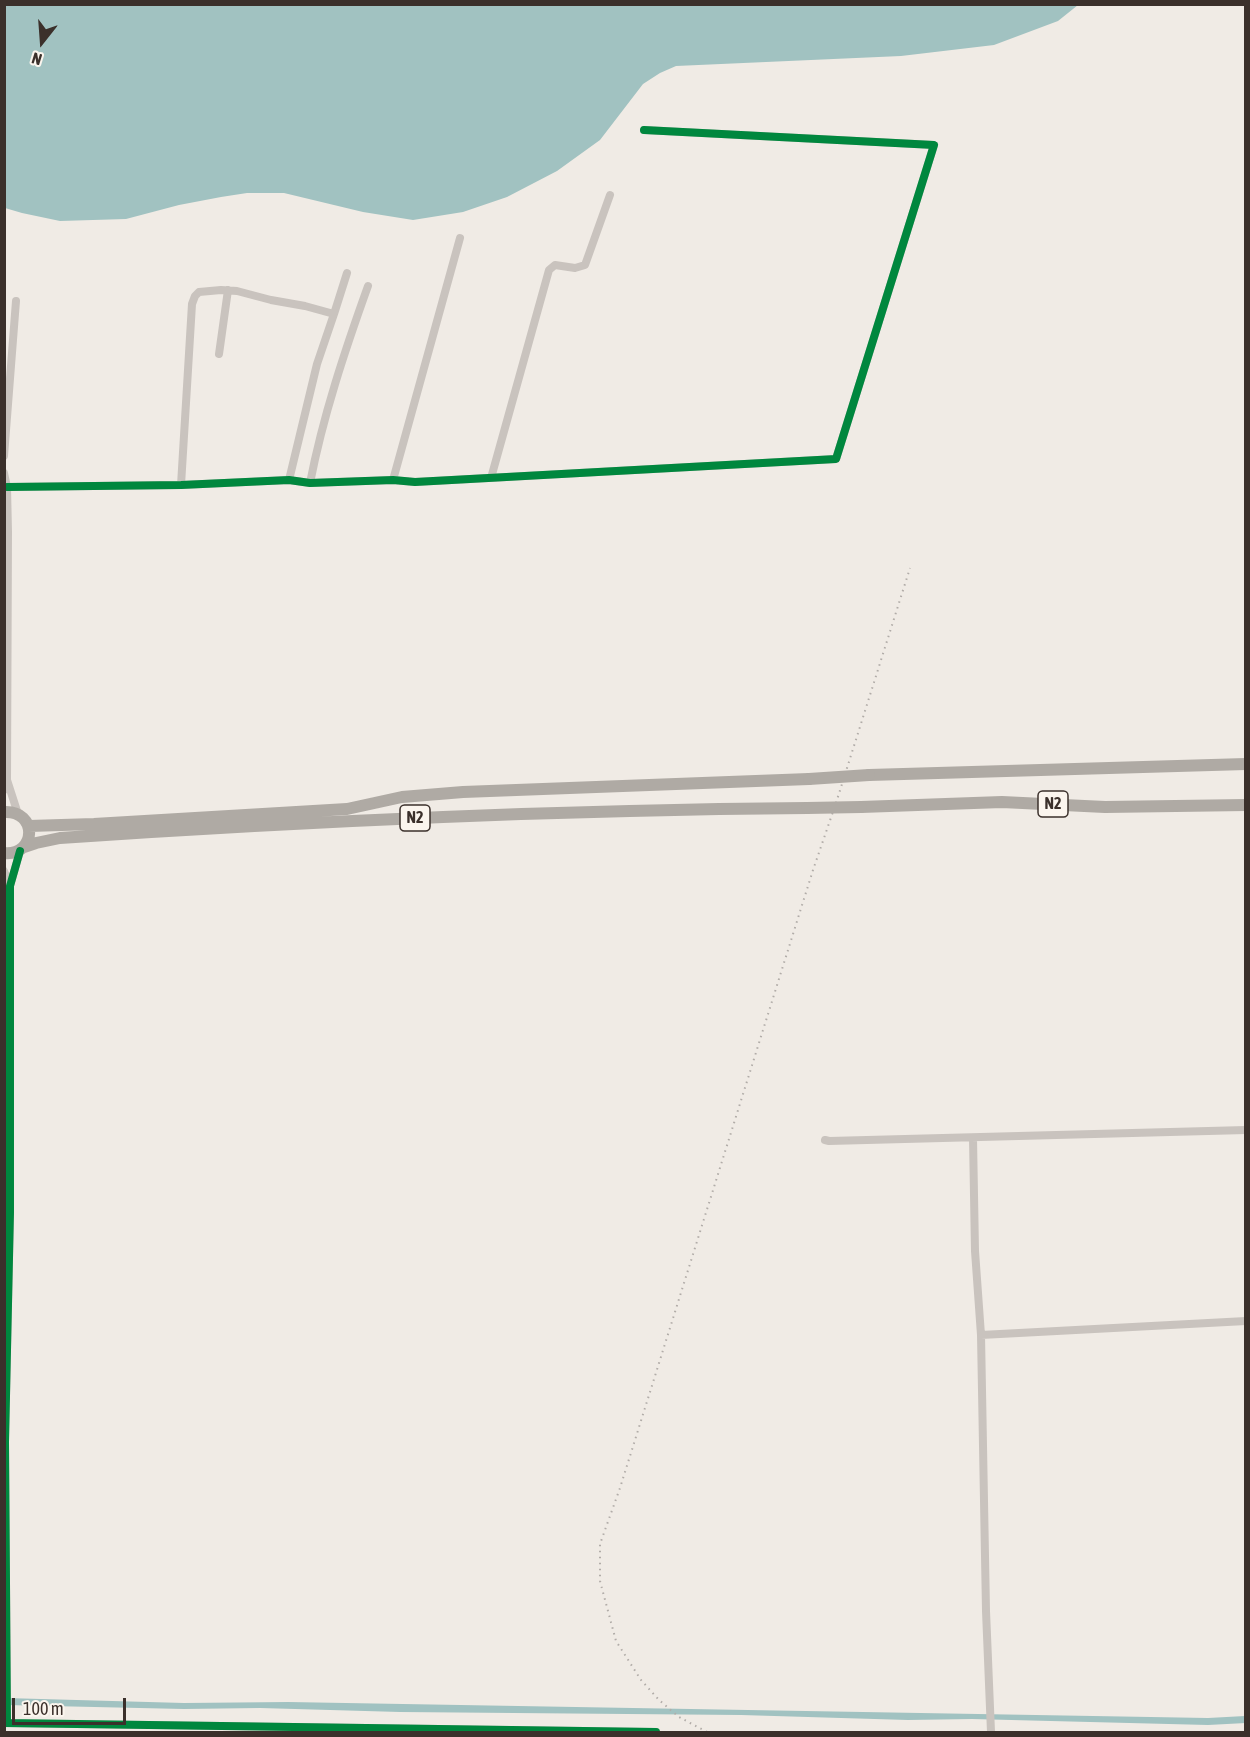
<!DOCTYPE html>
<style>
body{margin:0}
#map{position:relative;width:1250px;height:1737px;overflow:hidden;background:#f0ebe5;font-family:"Asap Condensed",sans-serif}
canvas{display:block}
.frame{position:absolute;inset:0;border:6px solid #3b302b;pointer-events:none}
.north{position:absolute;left:12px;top:12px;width:60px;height:60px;-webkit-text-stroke:4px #fbf5ee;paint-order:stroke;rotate:197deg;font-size:16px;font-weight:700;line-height:24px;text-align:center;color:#3b302b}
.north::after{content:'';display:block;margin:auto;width:21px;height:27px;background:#3b302b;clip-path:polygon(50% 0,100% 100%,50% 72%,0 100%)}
.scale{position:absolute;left:12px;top:1698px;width:114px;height:27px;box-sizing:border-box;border:3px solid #3b302b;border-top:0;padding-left:8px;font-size:18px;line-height:21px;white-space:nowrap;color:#3b302b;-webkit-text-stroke:4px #fbf5ee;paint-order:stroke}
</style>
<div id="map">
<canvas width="1250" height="1737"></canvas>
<div class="frame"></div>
<div class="north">N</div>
<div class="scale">100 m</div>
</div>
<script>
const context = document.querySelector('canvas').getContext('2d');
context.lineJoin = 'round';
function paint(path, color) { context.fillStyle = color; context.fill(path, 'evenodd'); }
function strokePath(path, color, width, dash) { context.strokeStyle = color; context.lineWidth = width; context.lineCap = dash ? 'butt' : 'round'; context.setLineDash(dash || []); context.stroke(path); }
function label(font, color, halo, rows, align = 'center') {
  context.font = font + ' "Asap Condensed",sans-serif'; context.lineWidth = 4.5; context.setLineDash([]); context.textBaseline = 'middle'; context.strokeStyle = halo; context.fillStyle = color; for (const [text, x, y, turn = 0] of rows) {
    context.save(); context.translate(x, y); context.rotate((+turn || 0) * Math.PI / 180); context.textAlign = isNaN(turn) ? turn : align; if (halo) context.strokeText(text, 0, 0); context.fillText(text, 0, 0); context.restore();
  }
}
const water = new Path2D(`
 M5,4H1078V5L1058,21L994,45L901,56L676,66L660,73L643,84L600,140L557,171L507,197L463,212L413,220L363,212L284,193H247L221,197L179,205L126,219L60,221L22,213L5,208Z
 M5,1698L184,1703L288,1702L1208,1718L1245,1716L1246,1723L1208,1725L972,1719L908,1720L741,1715L400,1712L260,1708L184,1709L5,1705Z`);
const minor = new Path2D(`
 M219,354L228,290
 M4,456L16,301
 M4,473L7,487L8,532L7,779L4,790
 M491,478L549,270L555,265L575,268L585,265L610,195
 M289,480L317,364L334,314
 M393,480L460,238
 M310,483C323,416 345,350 368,286
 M181,485L192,304L195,296L199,292L221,290L237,291L271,300L305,306L334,314L347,273
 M7,487L181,485L289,480L310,483L393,480L415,482L836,459L934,145L644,130
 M7,780L18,814
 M4,871L10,886
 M973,1138L975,1251L981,1335L986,1611L991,1732
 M825,1140L829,1141L1246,1130
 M981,1335L1246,1321
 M4,1723L656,1732
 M7,1723L5,1442L10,1212V886L20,851`);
const highway = new Path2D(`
 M869,775L1246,764
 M861,807L1002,802L1105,807L1246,805
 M4,812C38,810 37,856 4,853
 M29,826L94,824L347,809L402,797L463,792L809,779
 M24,847L36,843L60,838C309,821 558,810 807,808`);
const rail = new Path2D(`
 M707,1732L679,1717L659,1700L641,1680L616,1641L600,1581V1544L620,1488L813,870L836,803L910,568`);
const highwayBridge = new Path2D(`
 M809,779L869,775
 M807,808L861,807`);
const cycleway = new Path2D(`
 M7,487L181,485L289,480L310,483L393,480L415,482L836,459L934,145L644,130
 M4,1723L656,1732
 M7,1723L5,1442L10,1212V886L20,851`);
const shields = [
 [1053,804,30],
 [415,818,30]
];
const shieldNames = [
 ["N2",1053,804],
 ["N2",415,818]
];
paint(water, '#a1c2c1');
strokePath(minor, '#c9c3be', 8);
strokePath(highway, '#afaaa4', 12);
strokePath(rail, '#b1aca8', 2, [1.5, 4.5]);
strokePath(highwayBridge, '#afaaa4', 12);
strokePath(cycleway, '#00873e', 8);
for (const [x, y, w] of shields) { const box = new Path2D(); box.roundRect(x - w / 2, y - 13, w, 26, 4.5); context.fillStyle = '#fbf5ee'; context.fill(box); strokePath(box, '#3b302b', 1.5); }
label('bold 16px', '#3b302b', null, shieldNames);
</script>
